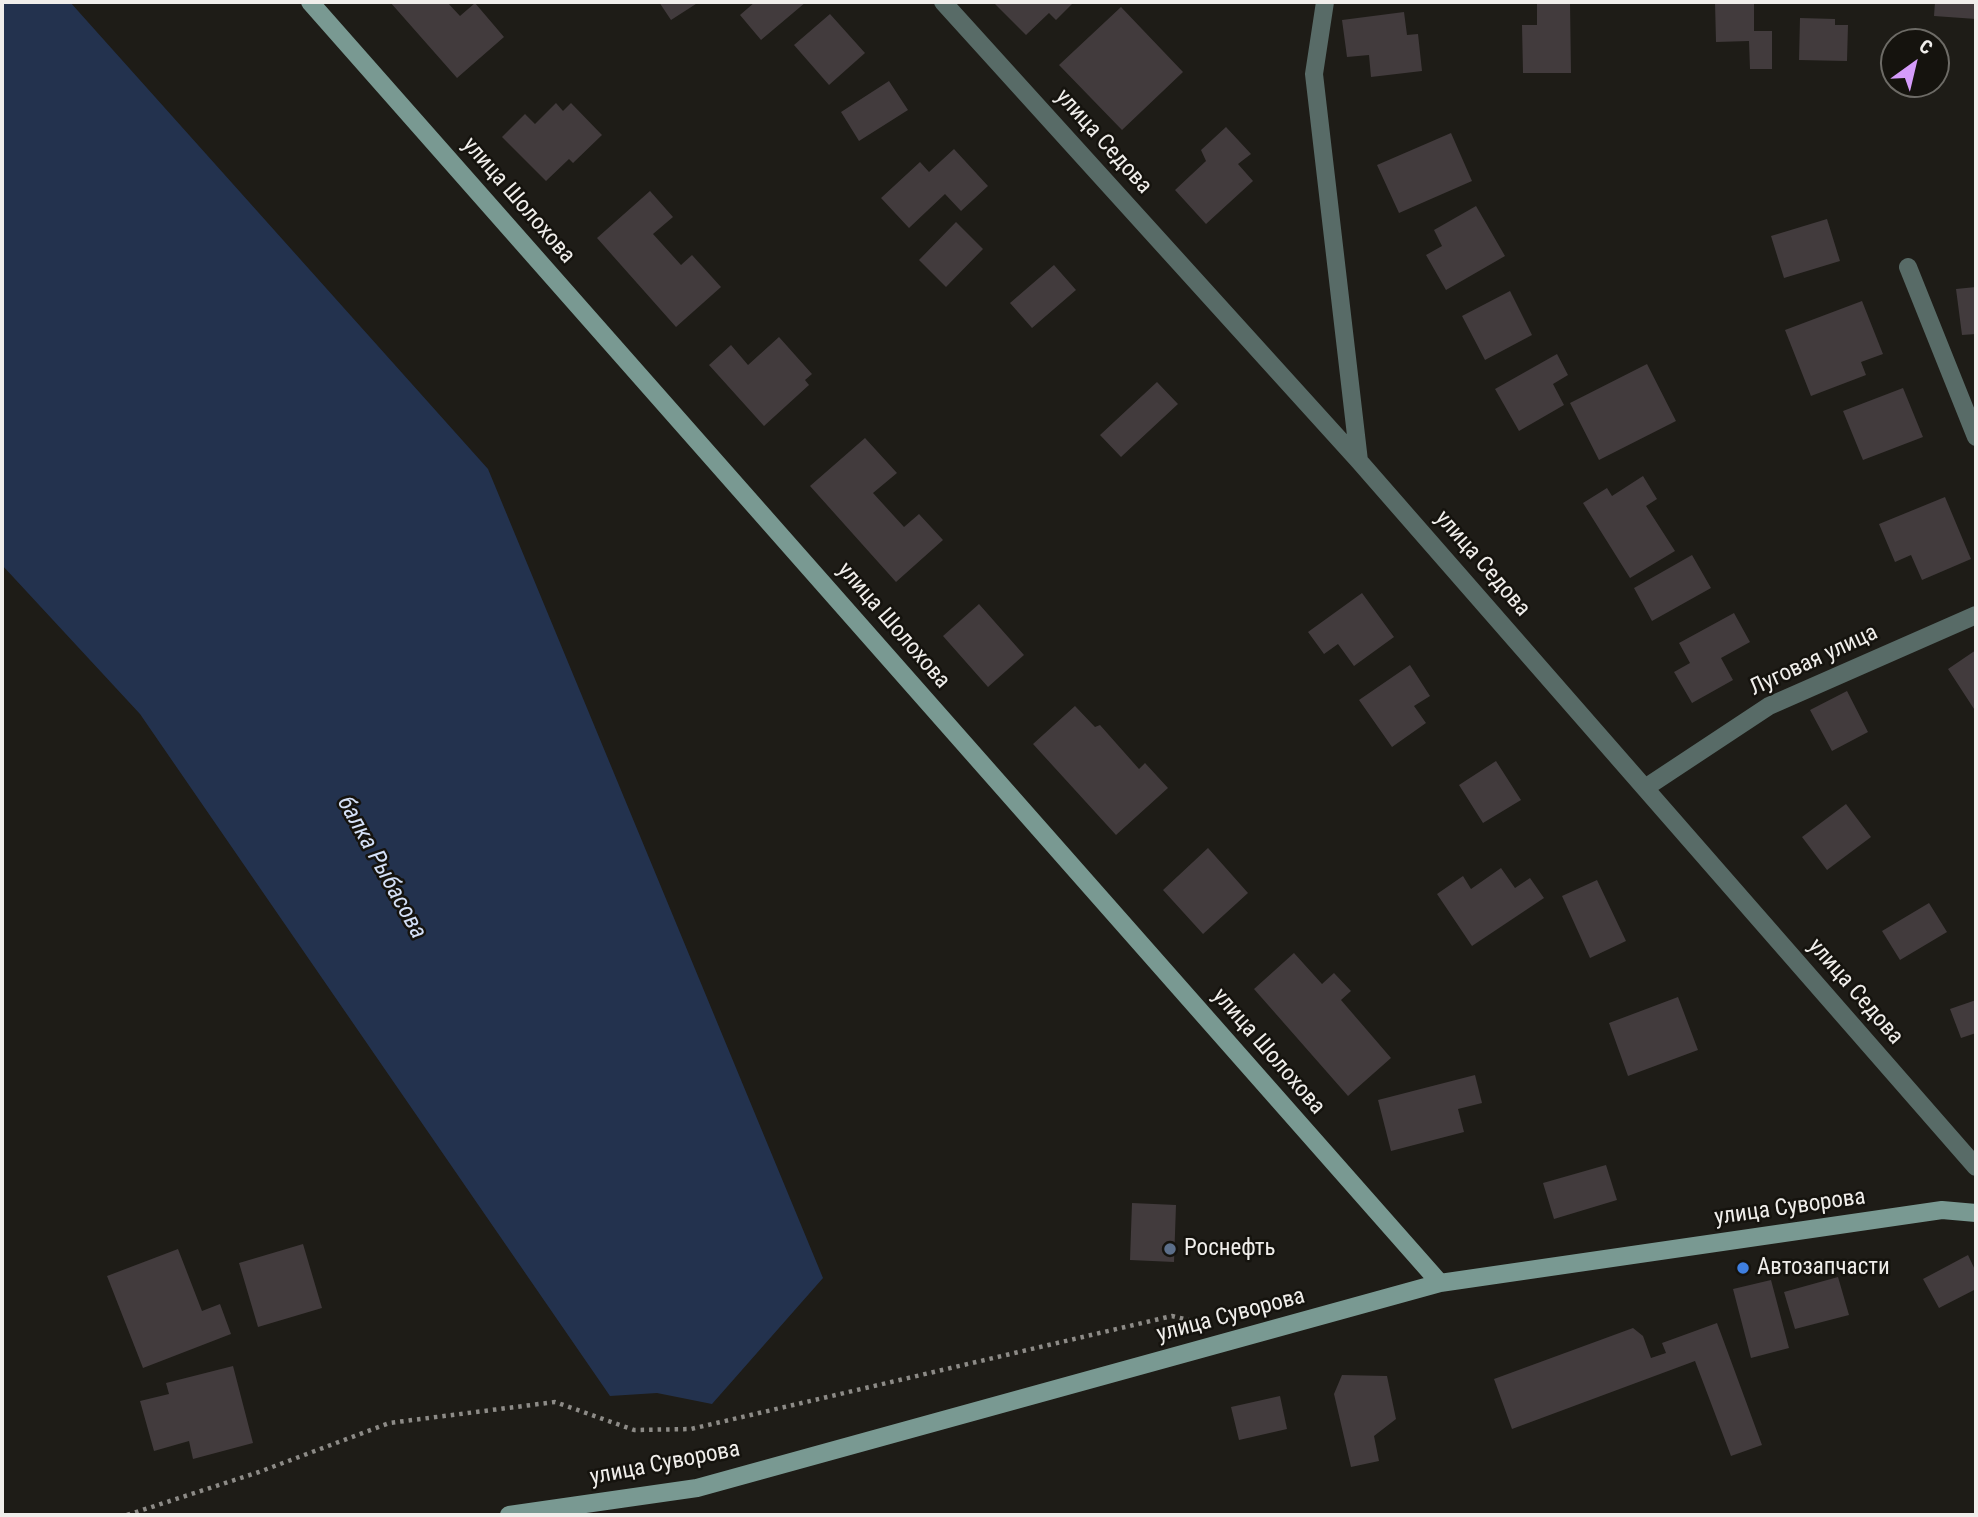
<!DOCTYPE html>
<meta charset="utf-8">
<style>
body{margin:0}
#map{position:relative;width:1978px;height:1517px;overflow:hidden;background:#1e1c17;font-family:"Roboto Condensed",sans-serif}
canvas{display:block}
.frame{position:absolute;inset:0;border:4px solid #f0eeeb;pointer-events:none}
.north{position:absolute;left:1880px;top:28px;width:70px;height:70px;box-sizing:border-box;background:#15130e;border:2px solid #6d6b66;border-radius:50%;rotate:34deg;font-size:19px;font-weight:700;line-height:28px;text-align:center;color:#f0eeeb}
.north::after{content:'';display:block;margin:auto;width:24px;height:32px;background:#d59cfb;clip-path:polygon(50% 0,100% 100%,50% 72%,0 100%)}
</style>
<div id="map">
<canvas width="1978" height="1517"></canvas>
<div class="frame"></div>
<div class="north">С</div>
</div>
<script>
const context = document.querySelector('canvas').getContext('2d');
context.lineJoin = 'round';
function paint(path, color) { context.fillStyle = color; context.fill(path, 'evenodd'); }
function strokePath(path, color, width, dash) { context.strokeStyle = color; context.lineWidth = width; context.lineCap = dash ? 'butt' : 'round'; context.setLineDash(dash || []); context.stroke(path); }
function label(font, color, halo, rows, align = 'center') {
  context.font = font + ' "Roboto Condensed",sans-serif'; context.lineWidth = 5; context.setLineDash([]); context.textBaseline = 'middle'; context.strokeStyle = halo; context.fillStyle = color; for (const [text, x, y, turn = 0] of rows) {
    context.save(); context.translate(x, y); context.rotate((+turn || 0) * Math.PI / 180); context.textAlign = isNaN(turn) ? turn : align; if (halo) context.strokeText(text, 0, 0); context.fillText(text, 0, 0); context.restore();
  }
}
const water = new Path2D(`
 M2,2H70L488,469L823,1278L712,1404L657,1393L610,1396L140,714L2,565Z`);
const building = new Path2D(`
 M390,2H447L460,16L475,3L504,37L457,78Z
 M659,2H699L671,20Z
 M755,2H806L761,40L740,15Z
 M997,2H1074L1056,20L1049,13L1026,35L995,4Z
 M1537,2H1570L1571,73H1523L1522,25H1537Z
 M1715,2H1754V31H1772V69H1750L1749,41L1716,42Z
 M1935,2H1976V19L1934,16Z
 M1121,7L1183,72L1122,130L1059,65Z
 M1404,12L1407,35L1418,34L1422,71L1371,77L1369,55L1347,57L1342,20Z
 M830,14L865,53L829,85L794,45Z
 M1800,18L1835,19V25H1848L1847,61L1799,60Z
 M889,81L908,110L859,141L841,112Z
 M556,103L563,111L571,103L602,135L573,163L569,159L546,181L502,137L525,114L535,124Z
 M1226,127L1251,154L1238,164L1253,181L1206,224L1175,190L1206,161L1201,150Z
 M1451,133L1472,181L1399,213L1377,165Z
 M954,149L988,186L961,211L945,194L909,228L881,198L920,162L929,172Z
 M650,191L673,217L653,234L681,265L692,255L721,287L676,327L597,238Z
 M1476,206L1505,256L1446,290L1426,255L1442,246L1434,230Z
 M1827,219L1840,261L1784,278L1771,236Z
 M956,222L983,249L946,287L919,260Z
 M1054,265L1076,290L1032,328L1010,303Z
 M1976,287V334L1962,335L1956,289Z
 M1510,291L1532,335L1485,360L1462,316Z
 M1862,301L1883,354L1861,362L1866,375L1811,396L1785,330Z
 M779,337L812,374L805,380L809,385L764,426L709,365L731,345L748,365Z
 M1557,354L1568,375L1553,384L1564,405L1519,431L1495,389Z
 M1647,364L1676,421L1599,460L1570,403Z
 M1157,382L1178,404L1121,457L1100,435Z
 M1903,388L1923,437L1863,460L1843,411Z
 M865,438L897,473L873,493L904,527L919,514L943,540L896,582L810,486Z
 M1643,476L1657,499L1646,506L1675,551L1630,578L1583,503L1607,488L1612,496Z
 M1945,497L1971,559L1922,580L1911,555L1895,562L1879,524Z
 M1692,555L1711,588L1652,621L1634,588Z
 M1362,593L1394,637L1354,666L1338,644L1324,654L1308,632Z
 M979,604L1024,655L988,687L943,636Z
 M1734,613L1750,642L1721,658L1733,680L1692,703L1674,672L1690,663L1679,643Z
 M1976,650V712L1948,669Z
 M1410,665L1430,696L1414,706L1426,723L1392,747L1359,700Z
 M1847,691L1868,732L1832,751L1810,710Z
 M1075,706L1095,727L1100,725L1139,769L1145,763L1168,788L1116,835L1033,744Z
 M1496,761L1521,800L1483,823L1459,785Z
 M1846,804L1871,837L1827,870L1802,837Z
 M1208,848L1248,893L1203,934L1163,890Z
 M1501,868L1515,888L1530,878L1544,898L1472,946L1437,894L1463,876L1471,889Z
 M1597,880L1626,941L1590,958L1562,896Z
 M1929,903L1947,932L1900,960L1882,931Z
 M1294,953L1322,984L1334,973L1351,991L1341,1000L1391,1058L1348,1096L1254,989Z
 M1678,997L1698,1050L1628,1076L1609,1023Z
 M1976,1000V1033L1961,1038L1950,1009Z
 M1475,1075L1482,1103L1458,1109L1464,1132L1391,1151L1378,1100Z
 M1606,1165L1617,1200L1554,1219L1543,1183Z
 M1132,1203L1176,1205L1174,1262L1130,1260Z
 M303,1244L322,1308L258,1327L239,1263Z
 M178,1249L202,1311L220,1304L231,1334L143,1368L107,1276Z
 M1968,1255L1976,1272V1289L1939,1308L1923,1279Z
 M1838,1277L1849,1315L1795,1329L1784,1292Z
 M1771,1280L1789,1348L1751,1358L1733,1289Z
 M1717,1323L1762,1445L1731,1456L1695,1361L1512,1429L1494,1379L1633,1328L1643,1336L1651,1358L1666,1353L1662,1343Z
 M233,1366L253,1443L193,1459L189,1441L154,1451L140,1401L169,1394L166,1383Z
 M1342,1375L1387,1376L1396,1419L1374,1436L1379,1461L1351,1467L1334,1394Z
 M1280,1396L1287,1429L1239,1440L1231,1407Z`);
const path = new Path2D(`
 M127,1515L259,1472L389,1423L555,1402L634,1430L691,1429L1172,1316L1197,1322`);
const street = new Path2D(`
 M943,2L1359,461L1976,1167
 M1325,2L1314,74L1359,461
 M1908,267L1976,437
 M1645,788L1769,706L1976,615`);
const secondary = new Path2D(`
 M310,2L1440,1283
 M509,1515L697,1488L1440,1283L1942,1210L1976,1213`);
const markers = [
 [1170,1249,7,"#5c6f8a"],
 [1743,1268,7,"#3f7fe0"]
];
const streetNames = [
 ["улица Седова",1103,142,48],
 ["улица Шолохова",518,201,49],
 ["улица Седова",1482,564,49],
 ["улица Шолохова",893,626,49],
 ["Луговая улица",1814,661,-25],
 ["улица Седова",1855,992,49],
 ["улица Шолохова",1268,1052,49],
 ["улица Суворова",1790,1208,-8],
 ["улица Суворова",1231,1316,-15],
 ["улица Суворова",665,1464,-11]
];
const poiNames = [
 ["Роснефть",1184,1249],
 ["Автозапчасти",1757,1268]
];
const waterNames = [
 ["балка Рыбасова",381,868,61]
];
paint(water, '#23324e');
paint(building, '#423b3d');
strokePath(path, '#8d8b87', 4.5, [3.5, 5]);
strokePath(street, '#586b67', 18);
strokePath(secondary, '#799992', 18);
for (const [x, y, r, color] of markers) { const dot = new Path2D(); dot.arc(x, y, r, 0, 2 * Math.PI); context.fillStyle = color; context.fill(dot); strokePath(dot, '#15130e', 2.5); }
label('23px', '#f0eeeb', '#15130e', streetNames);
label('23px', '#f0eeeb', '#15130e', poiNames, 'left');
label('italic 24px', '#d4e0f7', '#15130e', waterNames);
</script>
